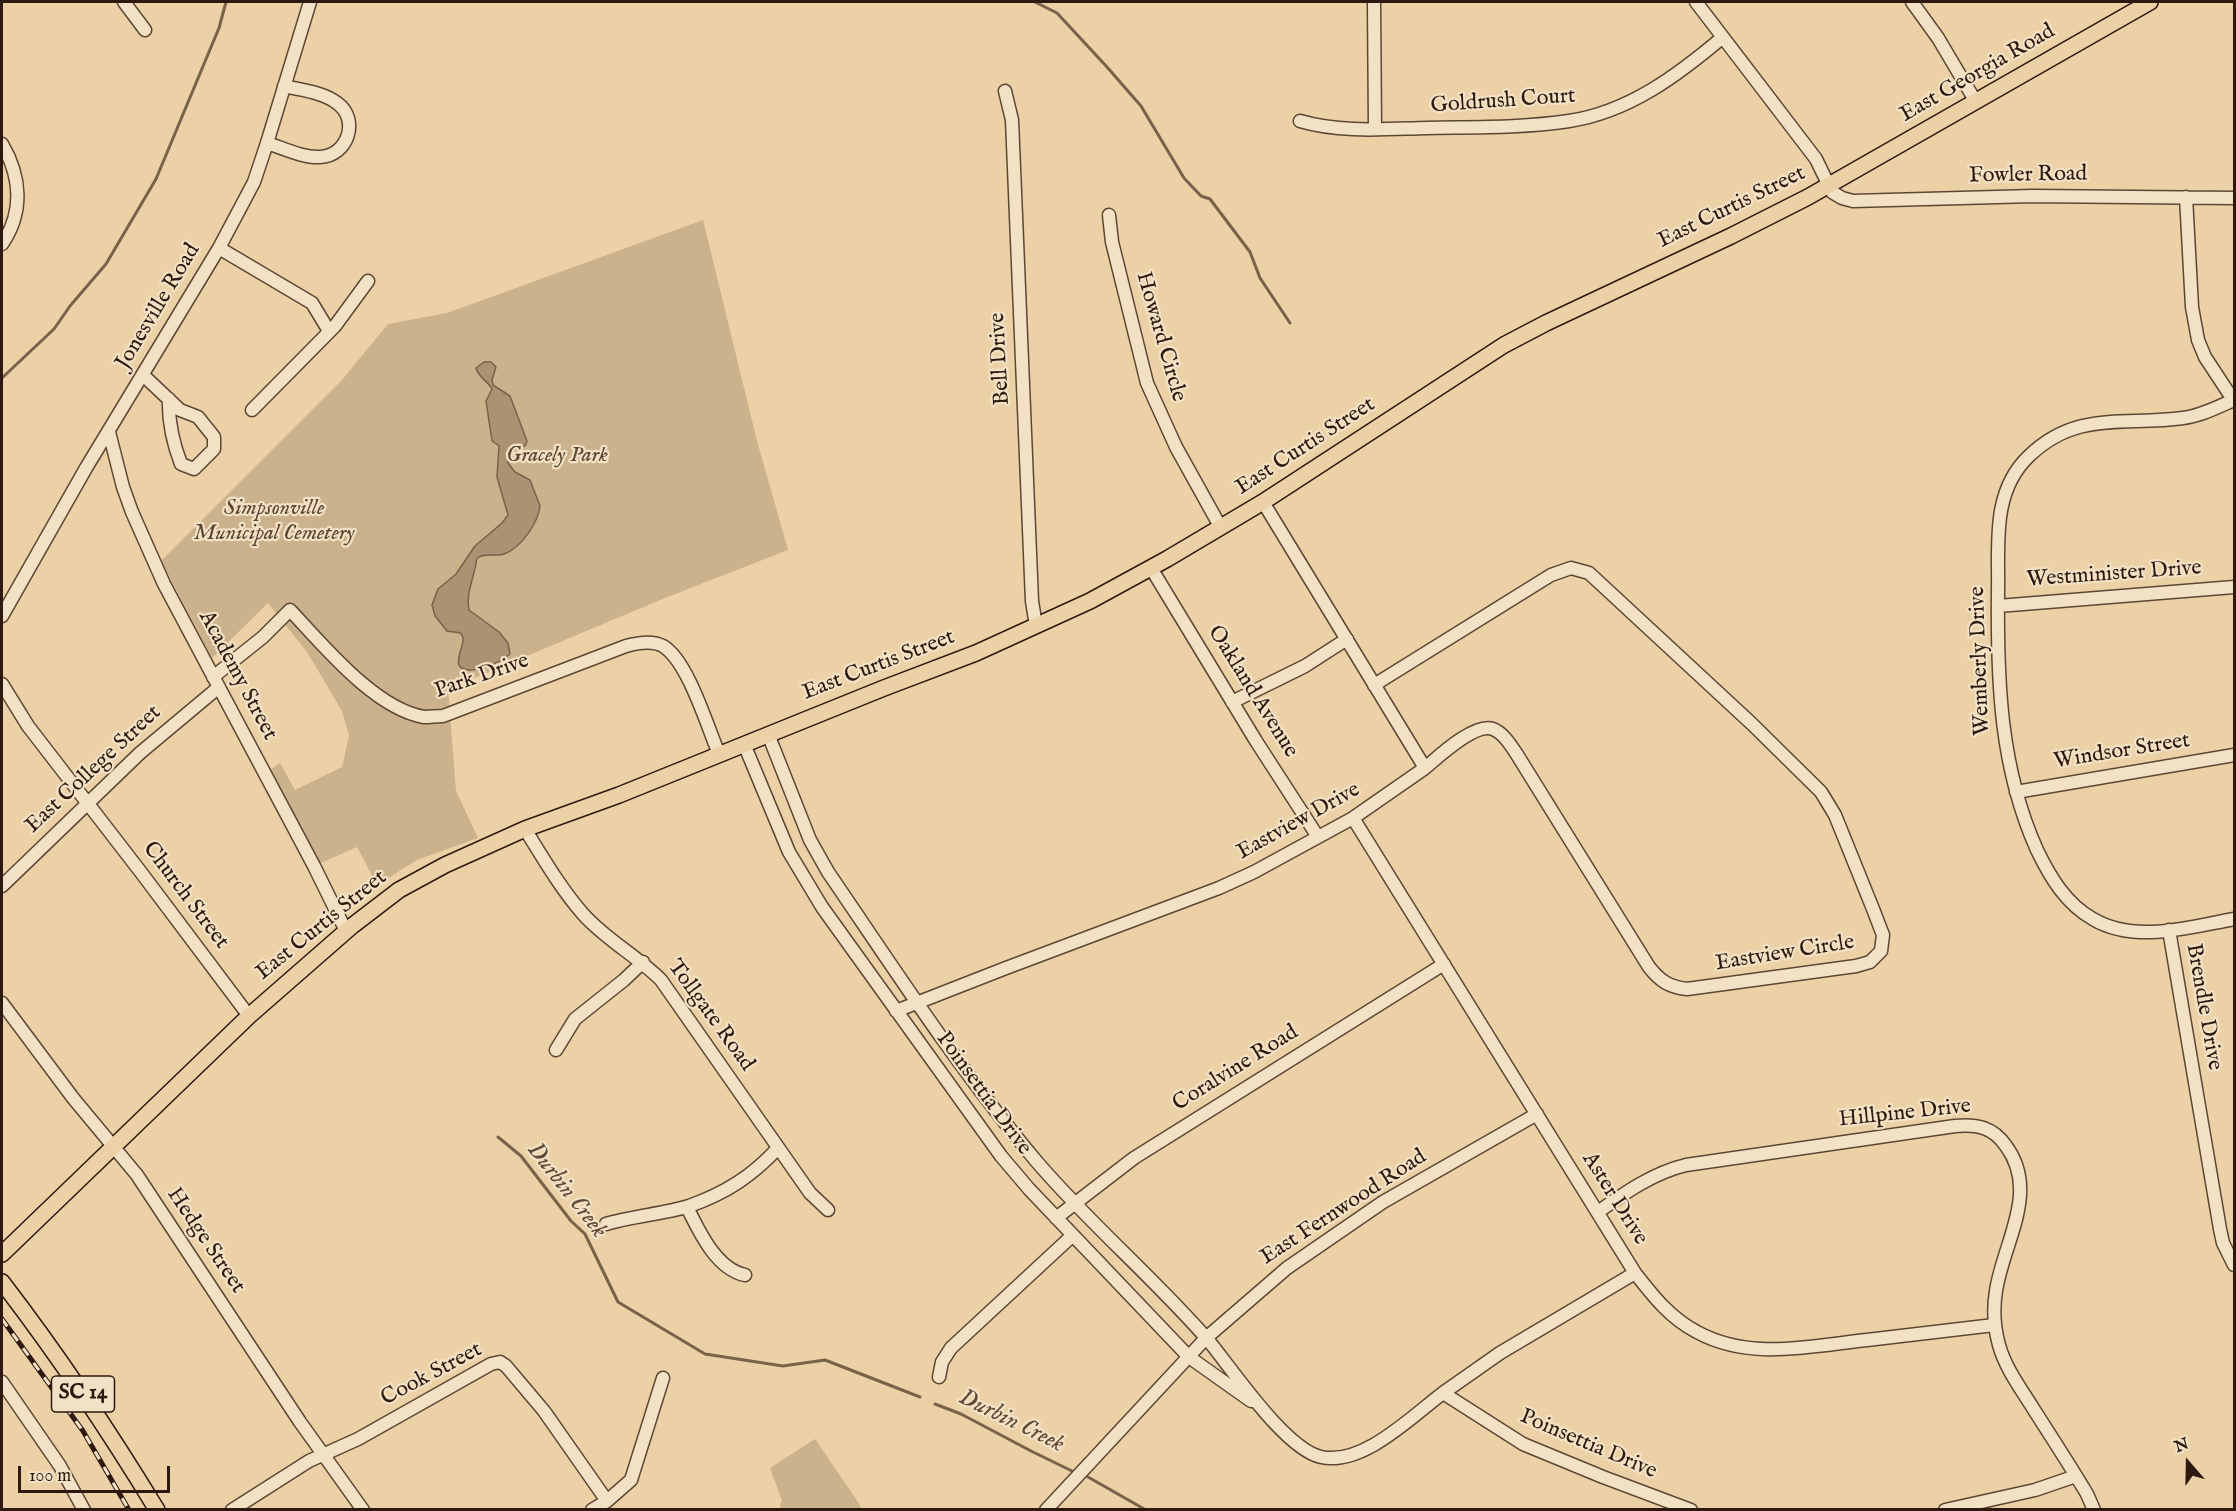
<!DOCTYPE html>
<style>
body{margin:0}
#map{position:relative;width:2236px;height:1511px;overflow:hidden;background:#ebd1a5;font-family:"IM FELL English",serif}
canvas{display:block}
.frame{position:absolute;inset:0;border:3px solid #2d190f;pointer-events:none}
.north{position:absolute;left:2158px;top:1433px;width:60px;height:60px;-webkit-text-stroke:4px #f2e1c4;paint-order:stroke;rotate:340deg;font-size:16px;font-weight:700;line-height:24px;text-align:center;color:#2d190f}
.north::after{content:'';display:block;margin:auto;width:21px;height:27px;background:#2d190f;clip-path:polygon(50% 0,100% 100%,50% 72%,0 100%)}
.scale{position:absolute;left:18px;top:1466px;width:152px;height:27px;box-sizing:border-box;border:3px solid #2d190f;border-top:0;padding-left:8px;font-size:18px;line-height:21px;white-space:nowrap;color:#2d190f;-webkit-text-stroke:4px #f2e1c4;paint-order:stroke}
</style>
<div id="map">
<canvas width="2236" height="1511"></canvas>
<div class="frame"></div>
<div class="north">N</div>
<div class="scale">100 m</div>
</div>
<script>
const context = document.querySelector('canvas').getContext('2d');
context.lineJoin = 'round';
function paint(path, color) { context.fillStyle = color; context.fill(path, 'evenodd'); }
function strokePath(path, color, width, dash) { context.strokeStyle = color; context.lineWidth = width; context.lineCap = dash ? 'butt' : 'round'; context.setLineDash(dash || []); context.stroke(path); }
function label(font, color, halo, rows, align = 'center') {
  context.font = font + ' "IM FELL English",serif'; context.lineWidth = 4.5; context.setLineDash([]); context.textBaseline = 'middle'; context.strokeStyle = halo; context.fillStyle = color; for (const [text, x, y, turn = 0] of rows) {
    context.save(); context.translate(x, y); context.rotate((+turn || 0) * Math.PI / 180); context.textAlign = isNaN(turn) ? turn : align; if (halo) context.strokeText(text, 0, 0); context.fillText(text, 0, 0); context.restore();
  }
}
const green = new Path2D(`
 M703,220L757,441L788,550L665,598L448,689L456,791L478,838L417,860L377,885L357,847L314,866L271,769L280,763L295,790L342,767L349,736L342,711L307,652L268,603L212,658L161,561L342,380L388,324L447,313Z
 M815,1439L856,1499L862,1509H782L780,1505L782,1501L770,1468Z`);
const water = new Path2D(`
 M484,362H491L496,367L492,380L493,385L510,396L527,441L525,446L512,447L509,450L508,463L515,472L530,480L540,506C538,523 521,548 504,554C498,557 481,552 477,559C476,559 476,567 475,568C472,583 466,595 469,610L499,632L508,643L510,654C501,662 467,678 459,665C455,656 469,639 460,633C458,632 450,632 447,631L435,616L432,605L438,589L456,574L475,546L502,523L508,515L497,477L499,446L492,441L486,401L492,389C488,381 478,377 476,368Z`);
const stream = new Path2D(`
 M1035,2L1057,13L1107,67L1141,106L1184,178L1201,196L1210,199L1250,252L1260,278L1290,323
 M2,378L54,329L70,306L106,264L156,179L219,28L226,2
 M498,1137L521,1156L571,1221L585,1234L618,1302L705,1354L783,1366L825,1360L920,1397
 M935,1404L961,1414L1031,1451L1072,1471
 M1088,1477L1146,1510`);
const minor = new Path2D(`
 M124,2L145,30
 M1374,2L1375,129
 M1696,2L1816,159L1832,192L1842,198L1853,201L2033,196L2234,198
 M1912,2L1938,38L1976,102
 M1005,91L1012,120L1032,601L1036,626
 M1300,121C1341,133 1385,129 1427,128C1474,127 1522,128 1569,121C1629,112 1678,75 1723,37
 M267,143C283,148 303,158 320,157C348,156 360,119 337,103C323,92 300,90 284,86
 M2,144C21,176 24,212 2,244
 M2186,197L2192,307L2198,340L2205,357L2234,401
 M1109,215L1112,242L1147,383L1176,447L1221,528
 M219,248L312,303L329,331
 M143,375L180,410L198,417L214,437V449L194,469L181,464C173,443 168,423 169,399
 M2234,400C2217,407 2201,416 2183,418C2124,426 2077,410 2029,456C1991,492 1999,545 1998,592C1997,681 2000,768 2037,850C2050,877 2066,904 2093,919C2135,944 2190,927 2234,919
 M252,410L335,326L368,281
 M109,432L123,487L132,512L164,584L314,866L346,931
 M1151,568L1256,741L1318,837
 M1998,606L2234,587
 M2,616L86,468L219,248L245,199L254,182L267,143L310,2
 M213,677L263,637L290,610C323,645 375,709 424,717C430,717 437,716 443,716L626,646C637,643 652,640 663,646C688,661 707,726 719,754
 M2,684L28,726L143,875L249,1016
 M1374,685L1551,575L1571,568L1589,573L1752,724L1821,792L1835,815L1873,909L1883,935L1881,951L1870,962L1856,966L1687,989C1669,987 1660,981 1649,967L1516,753C1510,744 1503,733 1493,729C1475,722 1438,757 1425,768
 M1232,702L1305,666L1347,639
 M768,734L810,840L828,872C895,970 960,1071 1037,1162C1090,1224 1154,1278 1208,1340C1232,1369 1285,1449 1321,1457C1363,1466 1411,1417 1443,1393L1523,1444L1603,1477L1691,1510
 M744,744L789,852L822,907L1001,1156L1029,1189L1189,1357L1251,1401
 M2016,792L2234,755
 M1353,818L1635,1273C1653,1296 1670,1318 1697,1332C1750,1361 1811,1346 1867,1340C1909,1335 1952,1330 1994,1325
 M525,829C543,858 561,889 583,914C605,939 637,956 661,980L810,1193L828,1210
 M2,886L140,753L219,687
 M2169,930L2220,1229L2223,1243L2234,1265
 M2,1003L73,1098L137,1175L300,1422L363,1510
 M896,1011L1006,968L1219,888L1254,872L1353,818L1425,768L1263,502
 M556,1050L575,1019L624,980L643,962
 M687,1207C699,1231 716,1269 745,1275
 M1598,1212C1626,1192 1653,1173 1686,1165L1955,1126C1977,1124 1993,1127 2006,1146C2040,1192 2003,1243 1996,1291C1993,1309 1994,1327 1999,1345C2005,1367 2019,1386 2031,1405C2050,1435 2069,1464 2087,1494L2094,1510
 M1056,1218L1134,1158L1444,964
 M606,1224C632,1216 664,1214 689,1206C726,1193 752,1176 778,1148
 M939,1377L942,1362L951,1348L1073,1235
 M2,1382L60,1466L84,1510
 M1443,1393L1500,1353L1635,1273
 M232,1510L309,1461L358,1439L491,1364L500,1362L506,1366L544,1411L607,1501
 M592,1510L607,1501L631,1480L663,1378
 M1046,1510L1206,1338L1287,1268L1383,1202L1537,1114
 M1945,1510L2035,1490L2076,1476`);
const major = new Path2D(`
 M2,1254L249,1016L352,926L399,890L445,865L525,829L619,795L884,688L976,653L1090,601L1167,559L1263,502L1504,345L1546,323L1731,236L1808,197L2150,2
 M2,1282C58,1355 109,1431 157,1510`);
const rail = new Path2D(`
 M2,1319L83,1431L129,1510`);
const shields = [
 [83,1394,63]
];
const shieldNames = [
 ["SC 14",83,1394]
];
const streetNames = [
 ["East Georgia Road",1978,74,-30],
 ["Goldrush Court",1503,102,-4],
 ["Fowler Road",2028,176,-1],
 ["East Curtis Street",1732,208,-26],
 ["Jonesville Road",159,307,-59],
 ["Howard Circle",1160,337,74],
 ["Bell Drive",1001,359,-93],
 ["East Curtis Street",1306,447,-33],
 ["Westminister Drive",2114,575,-4],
 ["Wemberly Drive",1981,661,-92],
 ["East Curtis Street",879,666,-21],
 ["Academy Street",237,676,62],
 ["Park Drive",482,677,-19],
 ["Oakland Avenue",1252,692,58],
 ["Windsor Street",2122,752,-9],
 ["East College Street",94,770,-43],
 ["Eastview Drive",1299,822,-29],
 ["Church Street",185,896,53],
 ["East Curtis Street",322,926,-39],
 ["Eastview Circle",1785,954,-9],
 ["Brendle Drive",2203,1007,80],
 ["Tollgate Road",710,1016,54],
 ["Coralvine Road",1236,1069,-32],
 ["Poinsettia Drive",983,1094,54],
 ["Hillpine Drive",1905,1114,-6],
 ["Aster Drive",1614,1199,58],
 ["East Fernwood Road",1344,1208,-33],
 ["Hedge Street",205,1241,56],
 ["Cook Street",432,1375,-28],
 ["Poinsettia Drive",1588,1445,23]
];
const parkNames = [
 ["Gracely Park",557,456],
 ["Simpsonville",274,509],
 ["Municipal Cemetery",274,534]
];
const waterNames = [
 ["Durbin Creek",566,1191,52],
 ["Durbin Creek",1011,1422,26]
];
paint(green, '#cbb28c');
paint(water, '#aa9272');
strokePath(water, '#78624a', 1.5);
strokePath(stream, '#78624a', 3);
strokePath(minor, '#5c4734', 15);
strokePath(major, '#2d190f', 18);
strokePath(minor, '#f2e1c4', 12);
strokePath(major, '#ebd1a5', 15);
strokePath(rail, '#2d190f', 5);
strokePath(rail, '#f2e1c4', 3, [9]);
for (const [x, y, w] of shields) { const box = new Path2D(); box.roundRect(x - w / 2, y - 18, w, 36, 4.5); context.fillStyle = '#f2e1c4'; context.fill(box); strokePath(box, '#2d190f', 1.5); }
label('bold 21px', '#2d190f', null, shieldNames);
label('22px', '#2d190f', '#f2e1c4', streetNames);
label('italic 22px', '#5c4734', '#f2e1c4', parkNames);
label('italic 24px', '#5f4937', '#f2e1c4', waterNames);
</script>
